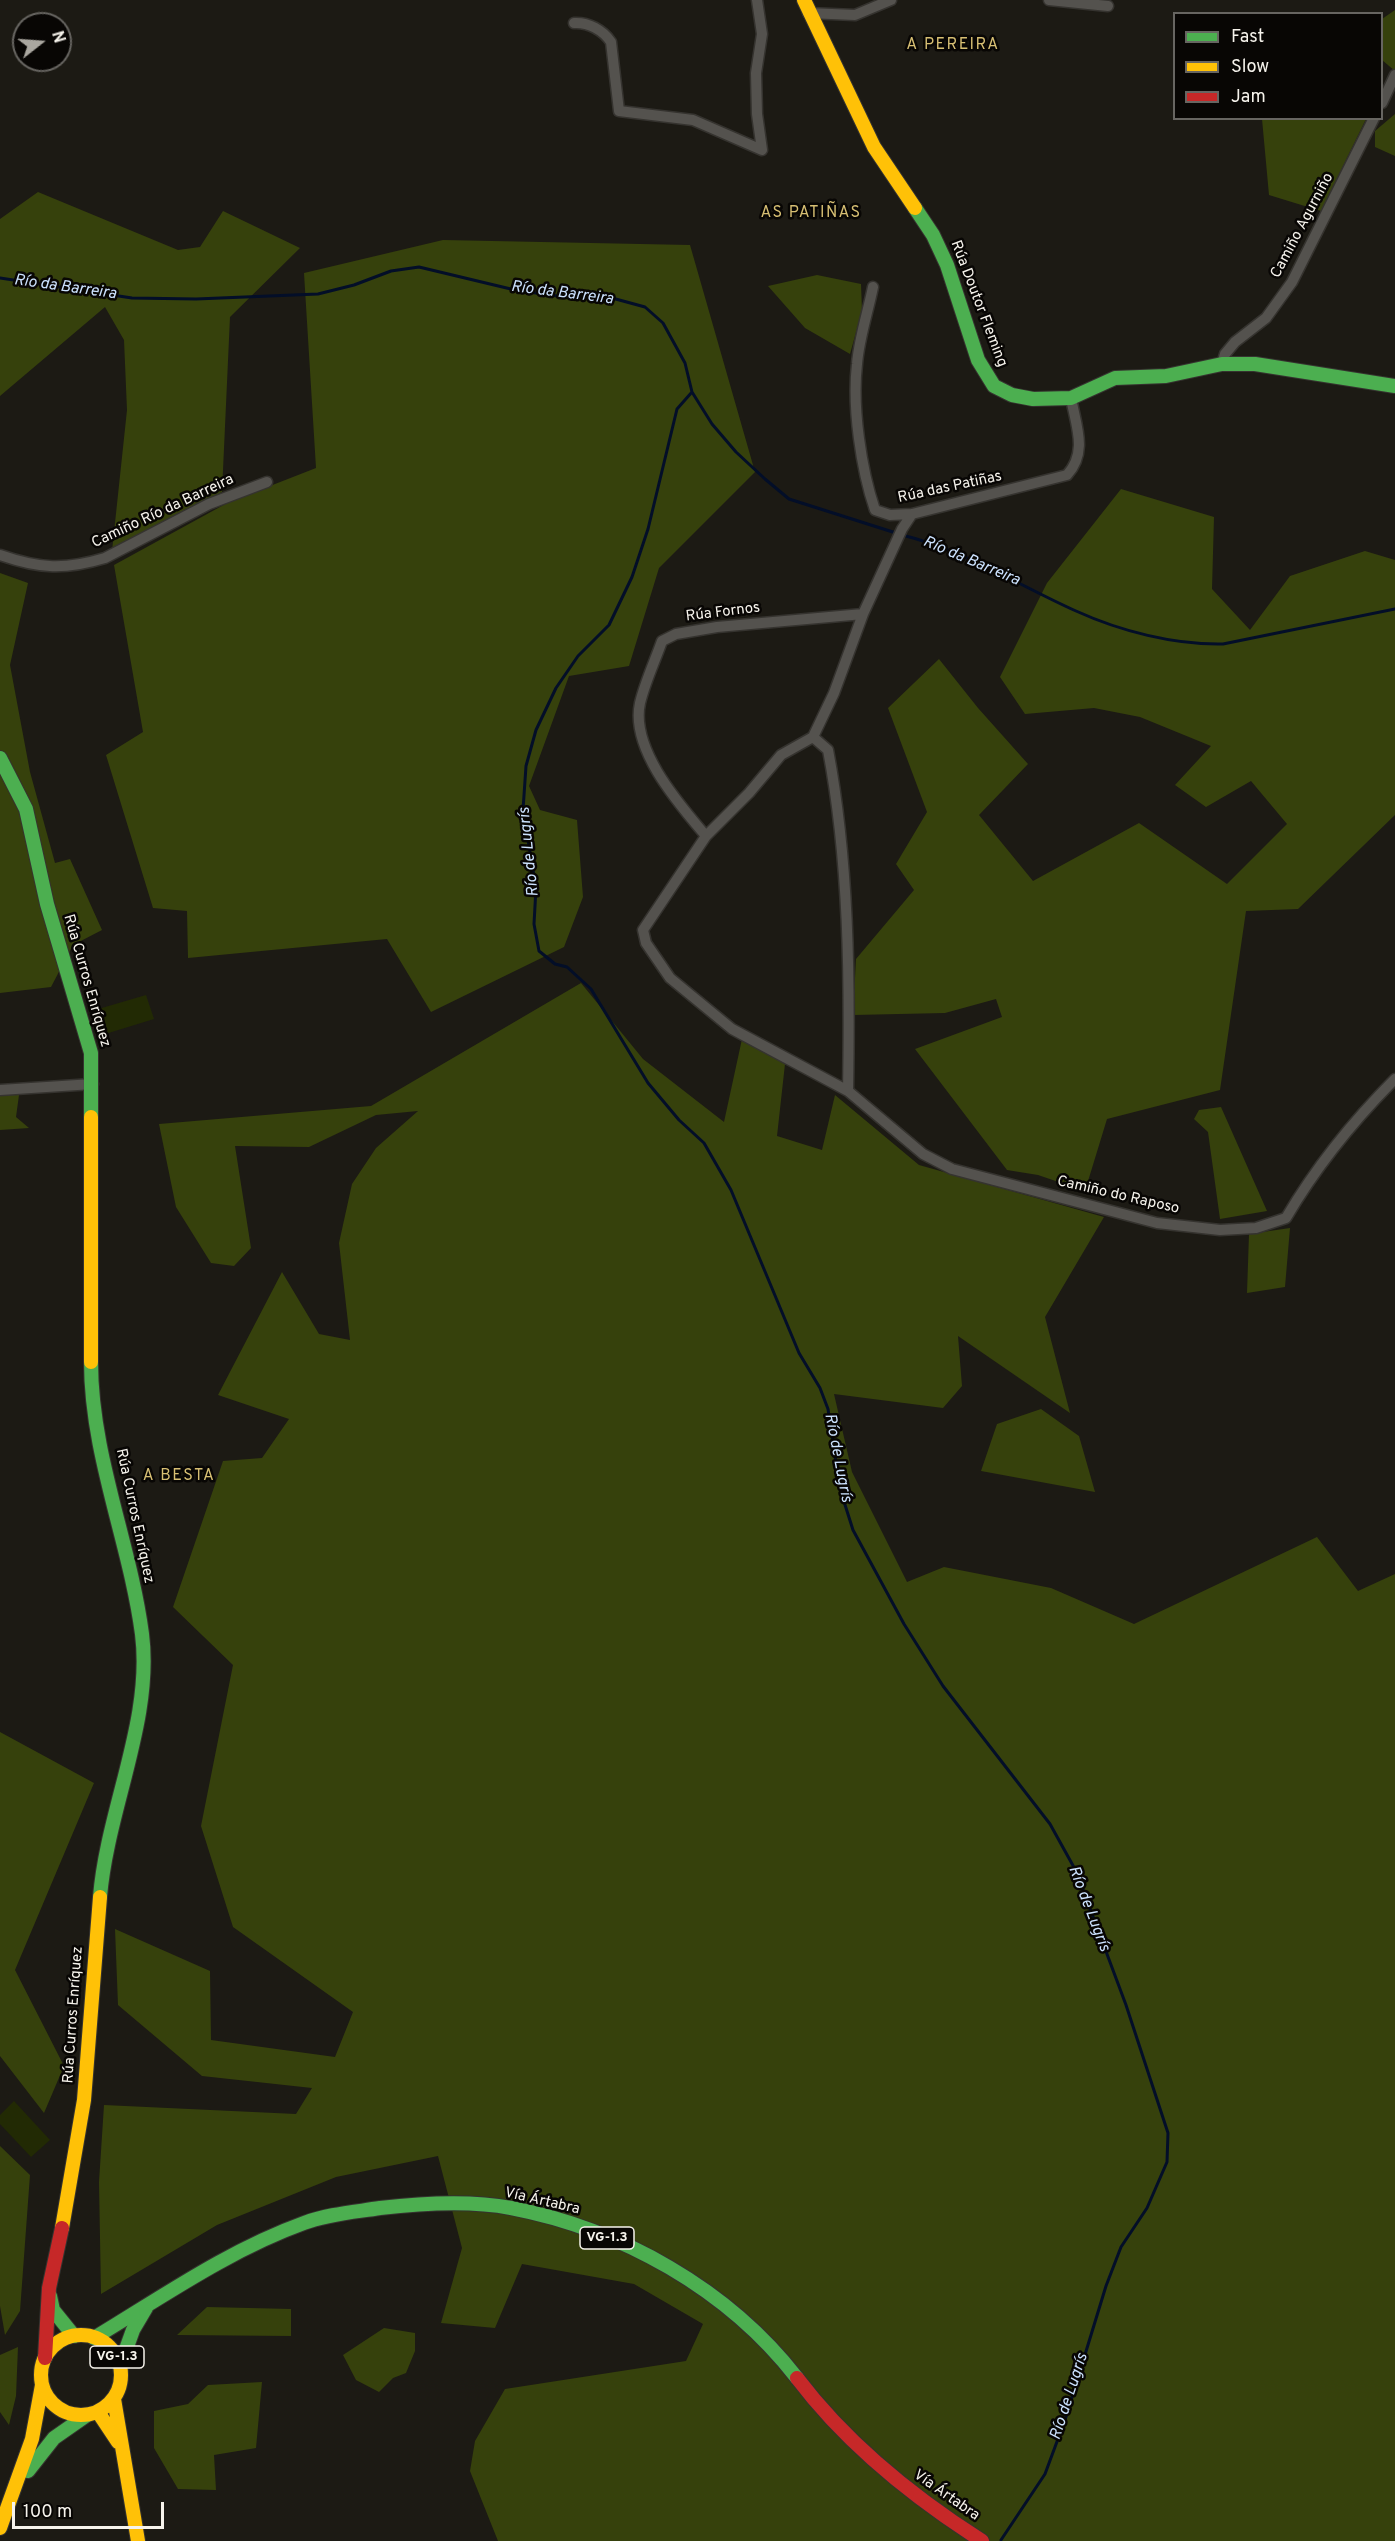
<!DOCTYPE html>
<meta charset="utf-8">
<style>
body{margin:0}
#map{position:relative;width:1395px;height:2541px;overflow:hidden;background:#1c1a14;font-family:Overpass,sans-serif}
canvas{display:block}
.legend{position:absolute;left:1173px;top:12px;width:210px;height:108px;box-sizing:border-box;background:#080604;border:2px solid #676561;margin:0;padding:8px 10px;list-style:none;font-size:18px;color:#f6f3ec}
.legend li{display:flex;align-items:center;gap:12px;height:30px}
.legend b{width:30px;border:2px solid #676561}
.north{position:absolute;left:12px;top:12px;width:60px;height:60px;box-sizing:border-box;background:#080604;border:2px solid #676561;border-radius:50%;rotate:73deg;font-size:16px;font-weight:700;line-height:24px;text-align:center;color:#f6f3ec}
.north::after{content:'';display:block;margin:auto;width:21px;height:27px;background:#aaa7a0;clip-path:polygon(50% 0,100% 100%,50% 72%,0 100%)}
.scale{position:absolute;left:12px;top:2502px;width:152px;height:27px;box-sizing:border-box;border:3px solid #f6f3ec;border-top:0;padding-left:8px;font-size:18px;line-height:21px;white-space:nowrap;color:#f6f3ec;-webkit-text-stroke:4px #080604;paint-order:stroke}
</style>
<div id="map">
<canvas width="1395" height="2541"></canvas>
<ul class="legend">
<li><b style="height:8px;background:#4caf50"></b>Fast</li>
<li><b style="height:8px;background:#ffc107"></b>Slow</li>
<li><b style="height:8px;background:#c62828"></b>Jam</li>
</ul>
<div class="north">N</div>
<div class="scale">100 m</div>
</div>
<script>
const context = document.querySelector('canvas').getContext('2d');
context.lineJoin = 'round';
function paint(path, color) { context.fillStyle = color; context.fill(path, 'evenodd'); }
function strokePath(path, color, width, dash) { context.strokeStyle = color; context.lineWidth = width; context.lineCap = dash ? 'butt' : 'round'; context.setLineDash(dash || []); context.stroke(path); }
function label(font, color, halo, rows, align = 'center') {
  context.font = font + ' Overpass,sans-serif'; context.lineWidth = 5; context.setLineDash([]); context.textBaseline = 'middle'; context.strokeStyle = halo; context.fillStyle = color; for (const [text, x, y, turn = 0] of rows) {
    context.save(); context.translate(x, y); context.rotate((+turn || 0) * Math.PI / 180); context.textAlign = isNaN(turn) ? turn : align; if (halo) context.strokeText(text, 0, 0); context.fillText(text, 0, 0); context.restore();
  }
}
const green = new Path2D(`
 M146,995L154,1019L102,1035L95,1010Z
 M14,2101L50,2140L31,2157L0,2124V2115Z`);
const forest = new Path2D(`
 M1395,10V71L1382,60V19Z
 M1395,114V156L1375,147V131Z
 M1262,119H1366L1321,211L1269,195Z
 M38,192L178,250L200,247L223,211L300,248L230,317L222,492L112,551L127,410L124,340L105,307L0,396V219Z
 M443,240L690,245L755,472L659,568L629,666L569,676L529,786L540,810L577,820L583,897L564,947L431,1012L387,939L188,958L187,911L153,908L106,755L143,732L114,565L229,502L316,468L304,273Z
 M817,275L861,284L862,311L850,354L805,328L768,286Z
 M1121,489L1214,517L1212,589L1250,630L1290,576L1365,551L1395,560V815L1298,909L1246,911L1220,1090L1107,1119L1085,1191L1038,1175L1007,1170L915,1049L1002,1017L996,999L945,1013L853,1015L856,959L914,890L896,864L927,812L888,708L939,659L978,708L1028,764L979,815L1033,881L1139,823L1227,884L1287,824L1251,781L1206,807L1175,785L1211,746L1140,717L1094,708L1025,714L1000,677L1047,583Z
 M0,573L28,583L10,665L30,772L55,863L70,859L102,930L73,945L51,987L0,993Z
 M581,983L643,1059L724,1122L742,1039L785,1064L777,1136L822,1150L835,1095L919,1165L1104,1217L1045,1317L1070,1413L958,1336L962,1386L943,1408L834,1394L852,1472L907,1582L944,1567L1051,1588L1134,1624L1317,1537L1358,1591L1395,1574V2541H498L470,2471L475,2441L505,2389L686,2361L703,2324L634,2284L522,2264L495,2328L441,2323L462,2248L438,2156L336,2177L217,2225L101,2294L99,2182L104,2105L296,2114L312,2088L202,2076L118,2005L115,1929L210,1971L211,2040L335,2057L353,2012L233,1927L201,1826L233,1665L173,1607L223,1461L262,1458L289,1419L218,1395L282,1272L319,1334L350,1340L339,1243L352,1184L376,1148L418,1111L376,1115L309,1147L235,1146L251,1248L234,1266L211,1263L176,1207L159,1124L371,1106Z
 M0,1095H19L16,1117L29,1128L0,1130Z
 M1221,1107L1267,1211L1220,1219L1208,1132L1194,1119L1199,1110Z
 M1290,1228L1285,1287L1247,1293L1249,1234Z
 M1041,1409L1079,1436L1095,1492L981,1471L997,1424Z
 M0,1732L94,1783L15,1970L64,2066L44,2113L0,2056Z
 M0,2146L30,2175L20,2311L5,2335L0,2306Z
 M207,2307L291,2309V2336L177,2335Z
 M384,2328L415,2333V2351L406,2373L393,2378L379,2392L356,2380L343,2355Z
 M18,2347L16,2396L9,2425L0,2412V2355Z
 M262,2382L256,2448L214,2455L216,2490L178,2489L154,2448V2411L188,2404L208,2385Z`);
const stream = new Path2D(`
 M0,278L132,298L196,299L318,294L354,285L391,271L419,267L515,290L564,297L612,298L645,307L663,323L685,363L692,392L712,424L736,452L765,479L789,499L896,533
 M692,392L677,409L648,529L632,577L609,625L578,656L556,688L536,730L526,766L523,810L536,888L534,924L539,951L555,964L567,967L591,989L648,1083L679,1120L704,1143L731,1190L799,1353L820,1388L828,1409L840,1489L853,1530L904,1624L943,1686L1050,1824L1076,1871L1126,2005L1168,2133L1167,2162L1147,2208L1121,2247L1106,2286L1065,2420L1045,2474L1001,2540
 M902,535C964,550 1018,585 1076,611C1120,631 1174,645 1223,644L1395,609`);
const street = new Path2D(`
 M1049,0L1108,6
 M808,13L855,15L891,0
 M574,23C588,22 603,30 611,42L619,111L693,120L762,150L757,114L756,73L762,34L757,0
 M1382,103L1395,75
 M873,287C868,312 859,338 857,364C852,407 861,469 875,510L890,515L912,514L1067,475C1088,452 1076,426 1071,398
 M1222,364L1225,354L1235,342L1266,318L1292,282L1374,118
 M912,514L902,529L863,614L834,693L813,737L781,755L749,793L706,836L643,930L646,943L670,978L732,1029L848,1091L923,1154L952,1169L1157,1223L1220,1230L1256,1228L1286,1218C1316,1167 1353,1121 1395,1079
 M0,555C40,569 65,570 105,558L209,504L267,482
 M813,737L828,750C849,860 850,979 848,1091
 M706,836C679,804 630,749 640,703C645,682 655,661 662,641L676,634L717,627L863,614
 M0,1090L93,1084`);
const fast = new Path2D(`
 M915,208L933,235L947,265L978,360L994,386L1012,395L1033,399L1071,398L1115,378L1166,376L1222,364H1255L1395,386
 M0,758L26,809L47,904L91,1053V1117
 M91,1362C91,1455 130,1543 142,1634C153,1720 107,1810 100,1897
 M50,2296L53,2310L74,2336
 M94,2338C162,2297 229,2250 304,2223C328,2214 355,2212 380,2208C423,2203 469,2200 511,2208C621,2229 728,2289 797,2378
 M120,2366L133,2330L146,2308
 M28,2471L54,2438L87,2415`);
const slow = new Path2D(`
 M804,0L874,147L915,208
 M91,1117V1362
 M62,2228L84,2100L100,1897
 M41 2375a40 40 0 1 1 80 0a40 40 0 1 1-80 0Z
 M114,2399L138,2541
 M98,2412L118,2442
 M0,2528L32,2439L42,2385`);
const jam = new Path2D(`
 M45,2358L49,2288L62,2228
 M797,2378C847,2444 913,2497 982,2541`);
const shields = [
 [607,2238,54],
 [117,2357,54]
];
const shieldNames = [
 ["VG-1.3",607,2238],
 ["VG-1.3",117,2357]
];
const streetNames = [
 ["Camiño Agurniño",1303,226,-62],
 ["Rúa Doutor Fleming",978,304,69],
 ["Rúa das Patiñas",950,488,-12],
 ["Camiño Río da Barreira",163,512,-25],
 ["Rúa Fornos",723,613,-7],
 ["Rúa Curros Enríquez",86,981,74],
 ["Camiño do Raposo",1118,1196,13],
 ["Rúa Curros Enríquez",134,1516,78],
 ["Rúa Curros Enríquez",74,2015,-86],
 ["Vía Ártabra",542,2202,13],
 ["Vía Ártabra",946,2496,35]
];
const neighbourhoodNames = [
 ["A PEREIRA",953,46],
 ["AS PATIÑAS",811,214],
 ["A BESTA",179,1477]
];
const waterNames = [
 ["Río da Barreira",65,288,8],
 ["Río da Barreira",562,294,7],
 ["Río da Barreira",971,562,23],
 ["Río de Lugrís",530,852,-96],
 ["Río de Lugrís",837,1458,79],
 ["Río de Lugrís",1088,1909,69],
 ["Río de Lugrís",1070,2397,-72]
];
paint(green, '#222a04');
paint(forest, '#36410c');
strokePath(stream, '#030e28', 3);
strokePath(street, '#35332f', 13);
strokePath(fast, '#35332f', 16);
strokePath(slow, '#35332f', 16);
strokePath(jam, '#35332f', 16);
strokePath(street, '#54524e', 10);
strokePath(fast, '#4caf50', 14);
strokePath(slow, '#ffc107', 14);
strokePath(jam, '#c62828', 14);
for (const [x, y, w] of shields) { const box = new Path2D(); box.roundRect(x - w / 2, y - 11, w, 22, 4.5); context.fillStyle = '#080604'; context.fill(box); strokePath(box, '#f6f3ec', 1.5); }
label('bold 14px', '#f6f3ec', null, shieldNames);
label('15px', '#f6f3ec', '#080604', streetNames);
context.letterSpacing = '1.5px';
label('16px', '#d7bf73', '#080604', neighbourhoodNames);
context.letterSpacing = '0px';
label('italic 16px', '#cce2fe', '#080604', waterNames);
</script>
